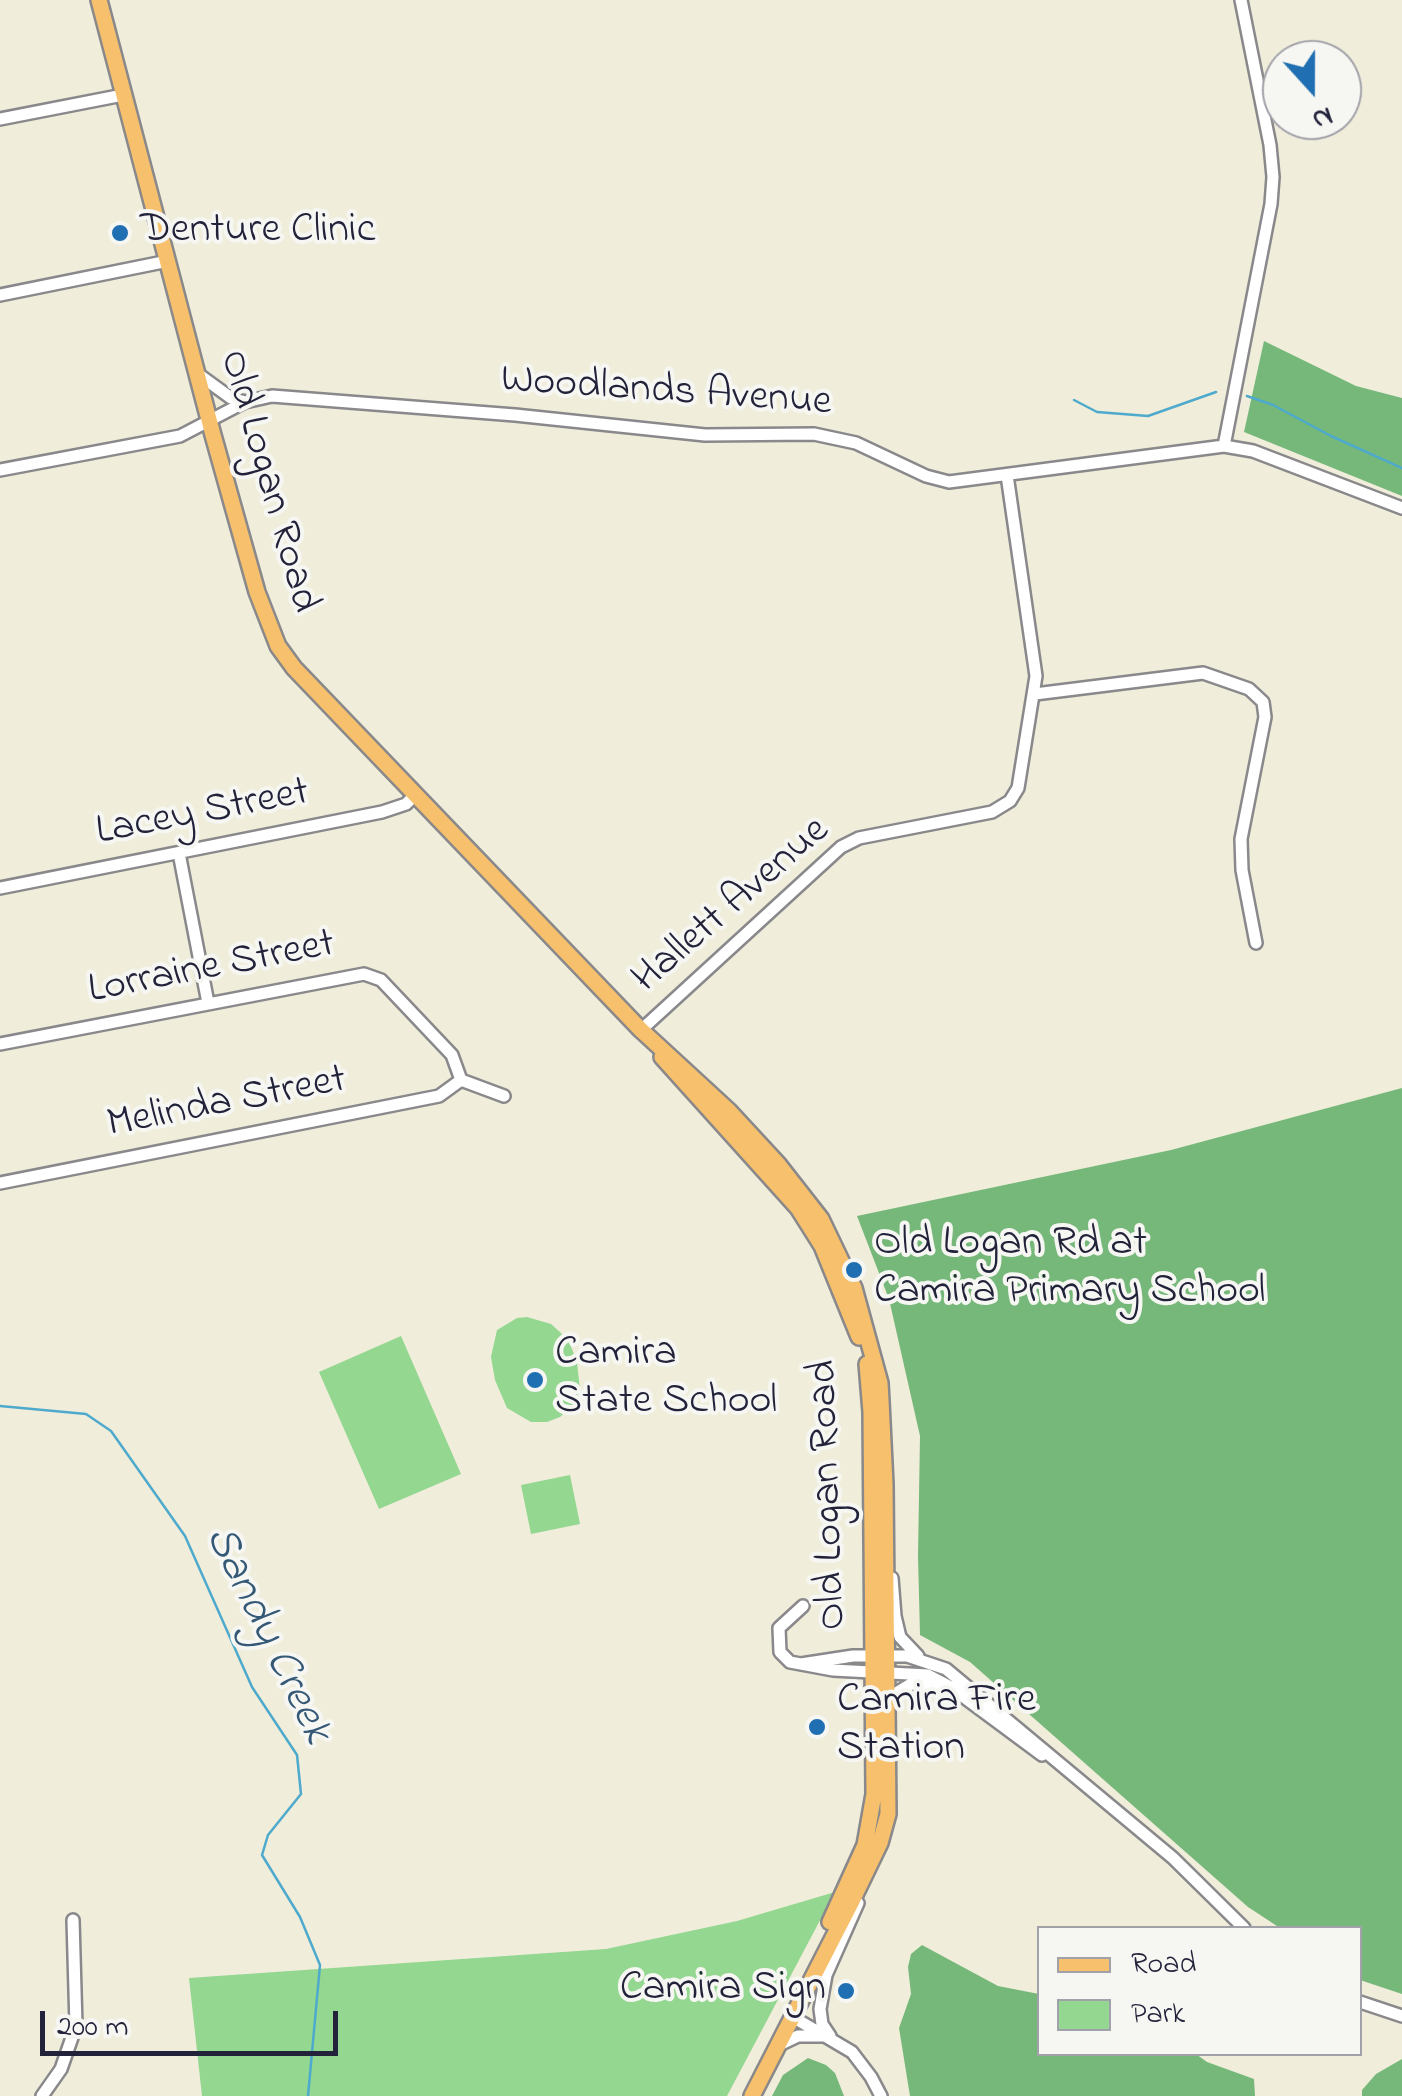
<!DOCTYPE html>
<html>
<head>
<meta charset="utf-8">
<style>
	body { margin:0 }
	#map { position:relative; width:1402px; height:2096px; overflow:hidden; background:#f0eddb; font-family:"Indie Flower",sans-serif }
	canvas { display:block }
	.legend { position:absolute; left:1037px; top:1926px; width:325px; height:130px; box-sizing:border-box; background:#f6f6f2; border:2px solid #a1a1a9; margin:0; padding:12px 18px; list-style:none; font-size:30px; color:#22223b }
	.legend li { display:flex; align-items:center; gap:20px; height:50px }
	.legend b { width:50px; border:2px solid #a1a1a9 }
	.north { position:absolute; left:1262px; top:40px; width:100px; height:100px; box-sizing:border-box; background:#f6f6f2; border:2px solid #a1a1a9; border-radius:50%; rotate:159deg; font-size:28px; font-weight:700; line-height:40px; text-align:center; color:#22223b }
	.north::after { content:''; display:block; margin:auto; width:35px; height:45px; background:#1f6fb2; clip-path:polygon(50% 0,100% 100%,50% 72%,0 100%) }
	.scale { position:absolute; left:40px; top:2011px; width:298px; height:45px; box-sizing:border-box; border:5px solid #22223b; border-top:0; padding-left:12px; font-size:30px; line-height:35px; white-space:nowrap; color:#22223b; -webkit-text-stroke:8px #f6f6f2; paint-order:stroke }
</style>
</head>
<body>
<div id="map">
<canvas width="1402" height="2096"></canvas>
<ul class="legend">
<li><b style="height:12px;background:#f7c06c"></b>Road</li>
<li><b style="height:28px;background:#93d790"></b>Park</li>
</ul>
<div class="north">N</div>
<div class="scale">200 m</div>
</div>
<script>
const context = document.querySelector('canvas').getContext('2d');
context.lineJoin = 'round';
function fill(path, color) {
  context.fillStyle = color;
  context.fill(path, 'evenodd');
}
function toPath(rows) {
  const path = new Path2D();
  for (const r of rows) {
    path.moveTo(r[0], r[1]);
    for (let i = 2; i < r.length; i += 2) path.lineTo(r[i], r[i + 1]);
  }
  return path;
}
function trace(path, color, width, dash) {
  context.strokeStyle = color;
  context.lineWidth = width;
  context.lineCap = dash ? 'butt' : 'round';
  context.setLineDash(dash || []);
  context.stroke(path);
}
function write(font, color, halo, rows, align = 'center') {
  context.font = font + ' "Indie Flower",sans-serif';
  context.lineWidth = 8;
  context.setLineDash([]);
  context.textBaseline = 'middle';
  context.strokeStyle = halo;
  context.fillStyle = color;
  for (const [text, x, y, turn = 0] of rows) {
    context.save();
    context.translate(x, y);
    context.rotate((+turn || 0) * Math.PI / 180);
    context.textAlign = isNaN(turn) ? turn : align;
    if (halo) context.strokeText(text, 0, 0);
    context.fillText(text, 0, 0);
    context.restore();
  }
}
fill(toPath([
	[527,1317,551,1324,561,1333,570,1344,577,1362,580,1390,573,1405,560,1417,547,1422,531,1422,507,1408,495,1380,491,1357,497,1330,517,1318],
	[401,1336,461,1474,379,1509,319,1372],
	[570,1475,580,1524,531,1534,521,1485],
	[835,1892,727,2096,202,2096,189,1978,606,1949,737,1921]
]), '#93d790');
fill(toPath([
	[1264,341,1356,386,1402,398,1402,496,1244,432],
	[1402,1088,1402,1994,1360,1980,1360,1928,1280,1928,1248,1907,970,1662,920,1635,918,1556,920,1436,889,1299,857,1216,1171,1150],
	[922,1945,998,1986,1039,1994,1040,2054,1196,2054,1207,2062,1254,2079,1255,2096,910,2096,899,2028,911,1994,908,1967,911,1954],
	[808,2058,826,2065,835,2073,844,2096,772,2096,783,2075],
	[1402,2059,1402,2096,1362,2096,1362,2090,1376,2074]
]), '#76b87a');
trace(toPath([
	[1247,396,1273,405,1331,436,1402,468],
	[1074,400,1097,412,1148,416,1216,392],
	[0,1406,86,1414,111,1431,185,1536,252,1687,297,1755,301,1794,268,1835,262,1855,300,1917,320,1965,308,2096]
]), '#4eaacc', 2.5);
const minor = toPath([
	[0,119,123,95],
	[0,295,168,261],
	[198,374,231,398,245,402],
	[1224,446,1271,204,1273,177,1270,145,1241,0],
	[0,470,180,436,245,402,272,396,515,415,705,435,814,434,856,443,926,476,949,482,1224,446,1253,451,1402,508],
	[1035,694,1203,673,1249,689,1263,702,1265,717,1241,839,1242,870,1256,943],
	[179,853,208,1003],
	[0,888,382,812,406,804,415,795],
	[641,1030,841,847,859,838,992,812,1010,801,1018,788,1036,676,1007,475],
	[0,1044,364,974,381,980,452,1055,461,1080,504,1096],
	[0,1183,439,1096,461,1080],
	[892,1578,895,1616,900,1637,918,1656],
	[803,1606,779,1628,780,1652,790,1662,833,1670,928,1675,949,1686,1042,1755],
	[801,1664,853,1656,907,1656,946,1669,1173,1858,1244,1928],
	[888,1698,911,1684,940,1685],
	[1360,2002,1402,2016],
	[791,2016,852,2052,871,2077,881,2096],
	[830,2036,822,2024,820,2009,826,1975,858,1903],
	[777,2046,798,2036,826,2036],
	[42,2096,61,2069,76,2026,73,1920]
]);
const major = toPath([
	[99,0,213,435,257,592,278,646,294,668,641,1030,729,1111,778,1164,821,1219,854,1288,880,1383,881,1401,885,1484,888,1814,880,1843,852,1901,752,2096],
	[662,1057,798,1208,822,1246,859,1337],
	[830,1922,865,1845,874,1794,871,1412,867,1364]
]);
trace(minor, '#89888b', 16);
trace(major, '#89888b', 20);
trace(minor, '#fff', 11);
trace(major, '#f7c06c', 15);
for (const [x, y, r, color] of [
	[120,233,10,"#1f6fb2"],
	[854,1270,10,"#1f6fb2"],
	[535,1380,10,"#1f6fb2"],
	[817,1727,10,"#1f6fb2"],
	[846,1991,10,"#1f6fb2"]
]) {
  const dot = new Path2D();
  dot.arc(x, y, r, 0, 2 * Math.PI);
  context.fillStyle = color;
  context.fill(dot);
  trace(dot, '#f6f6f2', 4);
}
write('42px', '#22223b', '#f6f6f2', [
	["Denture Clinic",140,233],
	["Old Logan Rd at",874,1246],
	["Camira Primary School",874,1294],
	["Camira",555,1356],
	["State School",555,1404],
	["Camira Fire",837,1703],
	["Station",837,1751],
	["Camira Sign",826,1991,"right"]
], 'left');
write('42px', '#22223b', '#f6f6f2', [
	["Woodlands Avenue",666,394,4],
	["Old Logan Road",266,482,74],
	["Lacey Street",203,815,-11],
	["Hallett Avenue",733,907,-41],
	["Lorraine Street",212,970,-11],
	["Melinda Street",227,1105,-11],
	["Old Logan Road",831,1495,-92]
]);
write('italic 45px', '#345875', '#f6f6f2', [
	["Sandy Creek",265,1636,64]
]);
</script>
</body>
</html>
